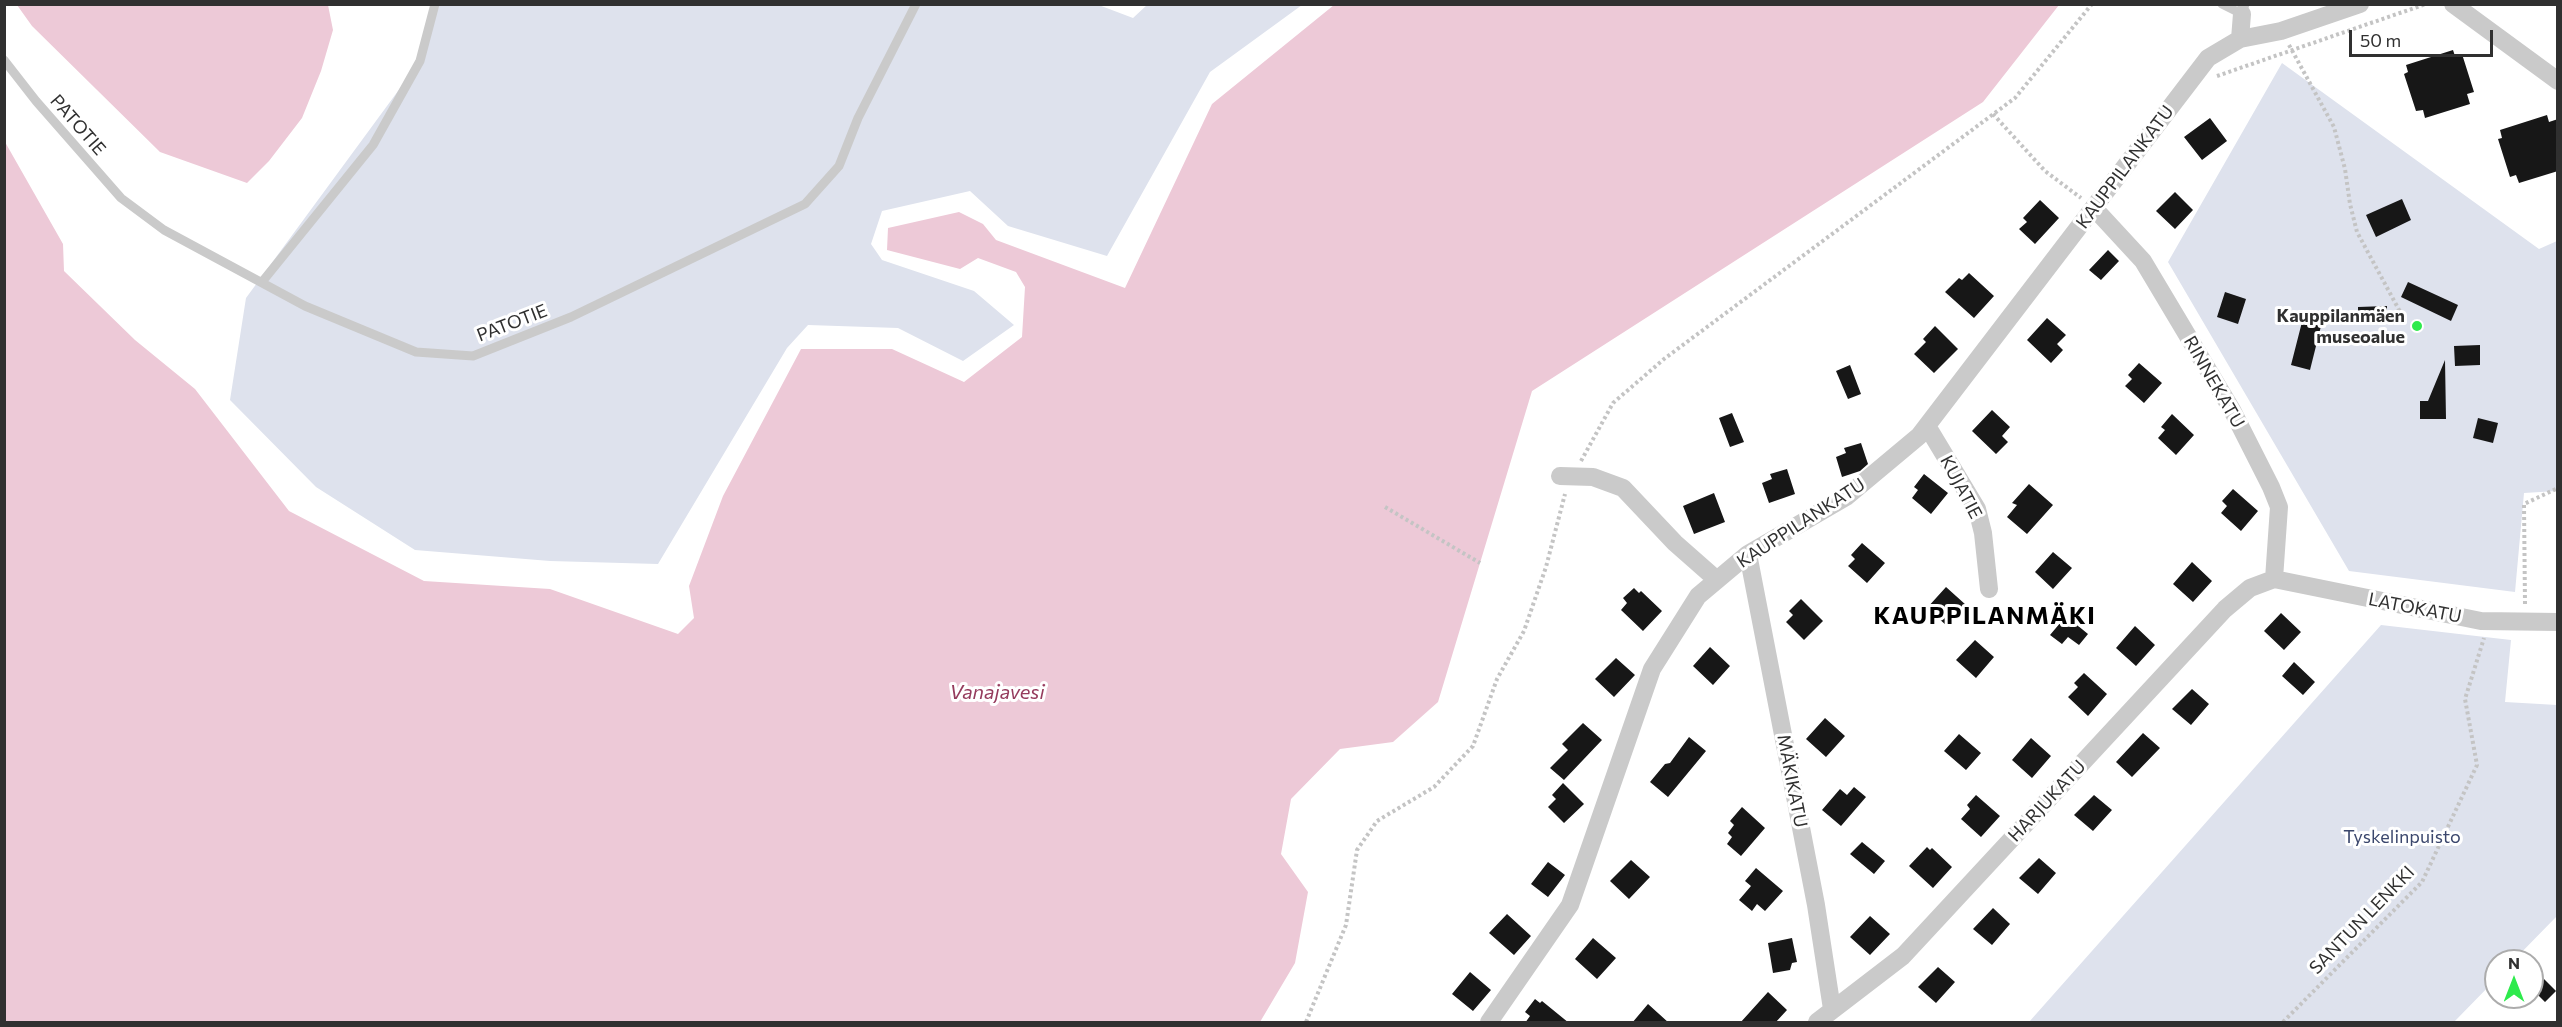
<!DOCTYPE html>
<html>
<head>
<meta charset="utf-8">
<style>
	body { margin:0 }
	#map { position:relative; width:2562px; height:1027px; overflow:hidden; background:#fff; font-family:Commissioner,sans-serif }
	canvas { display:block }
	.frame { position:absolute; inset:0; border:6px solid #303030; pointer-events:none }
	.north { position:absolute; left:2484px; top:949px; width:60px; height:60px; box-sizing:border-box; background:#fff; border:2px solid #acacac; border-radius:50%; rotate:0deg; font-size:16px; font-weight:700; line-height:24px; text-align:center; color:#303030 }
	.north::after { content:''; display:block; margin:auto; width:21px; height:27px; background:#2eea4c; clip-path:polygon(50% 0,100% 100%,50% 72%,0 100%) }
	.scale { position:absolute; left:2349px; top:30px; width:144px; height:27px; box-sizing:border-box; border:3px solid #303030; border-top:0; padding-left:8px; font-size:18px; line-height:21px; white-space:nowrap; color:#303030; -webkit-text-stroke:4px #fff; paint-order:stroke }
</style>
</head>
<body>
<div id="map">
<canvas width="2562" height="1027"></canvas>
<div class="frame"></div>
<div class="north">N</div>
<div class="scale">50 m</div>
</div>
<script>
const context = document.querySelector('canvas').getContext('2d');
context.lineJoin = 'round';
function fill(path, color) {
  context.fillStyle = color;
  context.fill(path, 'evenodd');
}
function toPath(rows) {
  const path = new Path2D();
  for (const r of rows) {
    path.moveTo(r[0], r[1]);
    for (let i = 2; i < r.length; i += 2) path.lineTo(r[i], r[i + 1]);
  }
  return path;
}
function trace(path, color, width, dash) {
  context.strokeStyle = color;
  context.lineWidth = width;
  context.lineCap = dash ? 'butt' : 'round';
  context.setLineDash(dash || []);
  context.stroke(path);
}
function write(font, color, halo, rows, align = 'center') {
  context.font = font + ' Commissioner,sans-serif';
  context.lineWidth = 6;
  context.setLineDash([]);
  context.textBaseline = 'middle';
  context.strokeStyle = halo;
  context.fillStyle = color;
  for (const [text, x, y, turn = 0] of rows) {
    context.save();
    context.translate(x, y);
    context.rotate((+turn || 0) * Math.PI / 180);
    context.textAlign = isNaN(turn) ? turn : align;
    if (halo) context.strokeText(text, 0, 0);
    context.fillText(text, 0, 0);
    context.restore();
  }
}
fill(toPath([
	[1096,4,1133,18,1147,5,1302,5,1210,72,1107,256,1008,226,970,191,882,211,871,244,882,260,974,291,1014,325,963,361,898,328,808,325,787,348,658,564,550,561,415,550,316,487,230,400,246,298,420,61,435,5],
	[2282,63,2539,249,2557,241,2557,491,2524,493,2515,592,2349,571,2168,262],
	[2381,625,2511,640,2505,702,2557,705,2557,916,2513,961,2496,961,2496,979,2454,1022,2029,1022]
]), '#dee2ed');
fill(toPath([
	[17,5,328,5,333,30,321,71,302,118,269,161,247,183,160,152,32,26],
	[1334,5,2059,5,1983,102,1532,391,1438,702,1393,742,1340,749,1291,799,1281,854,1308,892,1295,963,1260,1022,5,1022,5,142,63,244,64,271,135,340,195,389,289,511,424,581,550,589,678,634,694,618,689,586,723,496,801,349,892,349,964,382,1022,337,1025,287,1016,272,978,258,960,269,887,250,888,228,959,212,983,224,996,240,1125,288,1212,104]
]), '#edc9d7');
fill(toPath([
	[2453,50,2455,56,2462,54,2474,92,2467,94,2470,104,2425,118,2423,110,2416,111,2404,74,2408,72,2406,65],
	[2547,115,2549,122,2558,119,2558,171,2519,183,2516,175,2510,177,2498,139,2502,138,2500,130],
	[2210,118,2227,141,2202,160,2184,137],
	[2175,192,2193,210,2175,229,2156,211],
	[2402,199,2411,220,2376,237,2366,215],
	[2040,200,2059,218,2035,244,2019,229,2027,222,2023,218],
	[2108,250,2119,261,2101,280,2089,270],
	[1969,273,1994,296,1974,318,1945,292,1959,278,1962,280],
	[2408,282,2458,305,2451,321,2401,297],
	[2225,292,2246,299,2238,324,2217,317],
	[2387,306,2387,323,2358,324,2358,307],
	[2047,318,2066,335,2057,344,2063,350,2051,363,2027,340],
	[2302,322,2321,326,2310,370,2291,365],
	[1935,326,1958,349,1934,373,1914,354,1926,342,1923,339],
	[2480,345,2480,365,2455,366,2454,346],
	[2445,360,2446,419,2420,419,2420,401,2428,401],
	[2139,363,2162,383,2144,403,2125,386,2132,379,2128,375],
	[1850,365,1861,394,1848,399,1836,371],
	[1992,410,2010,427,2002,436,2008,442,1996,454,1972,431],
	[1732,413,1744,442,1730,447,1719,418],
	[2172,414,2194,435,2176,455,2158,438,2165,430,2161,427],
	[2478,418,2498,423,2493,443,2473,438],
	[1861,443,1868,464,1860,471,1842,477,1836,457,1846,453,1844,448],
	[1787,469,1795,494,1769,503,1762,483,1772,479,1770,474],
	[1924,474,1948,493,1931,514,1912,498,1918,490,1914,487],
	[2029,484,2053,505,2027,534,2007,517,2017,505,2012,503],
	[2233,489,2258,511,2241,531,2221,513,2227,506,2222,501],
	[1714,493,1725,522,1694,534,1683,506],
	[1862,543,1885,563,1867,583,1848,566,1855,559,1851,555],
	[2053,552,2072,568,2053,589,2035,572],
	[2192,562,2212,581,2193,602,2173,584],
	[1946,587,1966,605,1947,626,1927,608],
	[1634,588,1639,593,1641,591,1662,611,1643,631,1621,610,1627,603,1623,598],
	[1801,599,1823,621,1804,640,1786,622,1793,615,1789,611],
	[2281,613,2301,632,2284,650,2264,631],
	[2066,616,2088,634,2079,645,2068,637,2062,644,2050,635],
	[2135,626,2155,645,2136,666,2116,648],
	[1975,640,1994,657,1976,678,1956,660],
	[1710,647,1730,666,1713,685,1693,666],
	[1616,658,1635,675,1614,697,1595,679],
	[2294,662,2315,682,2303,695,2282,676],
	[2084,673,2107,694,2088,716,2068,697,2078,687,2074,683],
	[2192,689,2209,704,2191,725,2172,709],
	[1825,718,1845,736,1826,757,1806,739],
	[1583,723,1602,740,1564,780,1550,768,1568,750,1562,744],
	[2143,733,2160,748,2132,777,2116,762],
	[1959,734,1981,753,1966,770,1944,751],
	[1689,737,1706,751,1668,797,1650,782,1665,764,1670,763],
	[2031,738,2051,756,2032,778,2012,760],
	[1563,783,1584,804,1564,823,1548,807,1556,799,1552,795],
	[1854,787,1866,797,1841,826,1822,810,1840,789,1847,795],
	[1976,795,2000,816,1981,837,1961,819,1970,809,1967,805],
	[2094,795,2112,810,2093,831,2074,815],
	[1742,807,1765,828,1741,856,1727,844,1732,837,1728,833,1734,825,1730,821],
	[1862,842,1885,861,1874,874,1850,854],
	[1927,847,1930,850,1932,848,1952,867,1933,888,1909,866],
	[2039,858,2056,873,2038,894,2019,878],
	[1631,860,1650,877,1629,899,1610,881],
	[1548,862,1565,875,1548,897,1531,884],
	[1756,868,1783,891,1765,911,1757,904,1752,911,1739,900,1751,886,1745,881],
	[1993,908,2010,924,1992,945,1973,929],
	[1507,914,1531,936,1514,955,1489,933],
	[1870,916,1890,934,1870,955,1850,937],
	[1593,938,1616,958,1597,979,1575,959],
	[1792,938,1797,962,1792,963,1790,970,1773,973,1768,943],
	[1938,967,1955,982,1936,1003,1918,987],
	[2532,967,2556,991,2545,1002,2532,989],
	[1470,972,1491,990,1473,1011,1452,994],
	[1768,992,1787,1010,1775,1023,1740,1023],
	[1535,999,1540,1003,1542,1001,1569,1023,1525,1023,1530,1016,1525,1012],
	[1648,1004,1669,1023,1632,1023]
]), '#171717');
trace(toPath([
	[2289,45,2334,127,2345,169,2350,204,2357,232,2405,321],
	[2217,76,2426,4],
	[1993,114,2045,171,2081,198],
	[1581,461,1613,403,1664,359,2015,98,2092,4],
	[1385,507,1480,563],
	[2525,604,2524,504,2558,488],
	[1306,1022,1346,925,1357,850,1377,821,1434,787,1473,746,1497,679,1524,631,1546,567,1565,494],
	[2283,1022,2422,882,2477,765,2465,699,2484,638]
]), '#c4c4c4', 4, [3, 3]);
trace(toPath([
	[2222,4,2242,14,2245,4],
	[4,60,36,101,121,198,164,230,305,306,416,352,473,356,571,317,805,204,839,166,858,118,916,4],
	[262,282,373,145,420,61,435,4]
]), '#cacaca', 9);
trace(toPath([
	[2453,4,2558,81],
	[2240,39,2242,14],
	[2094,208,2143,261,2232,410,2271,487,2279,507,2274,579],
	[1927,426,1977,509,1983,533,1989,589],
	[1560,476,1593,477,1623,488,1675,543,1717,580],
	[1748,554,1816,905,1832,1009],
	[2274,579,2481,621,2558,622],
	[1489,1022,1570,905,1652,669,1698,596,1748,554,1846,497,1919,436,2208,58,2240,39,2281,31,2360,4],
	[1817,1022,1903,956,2225,609,2250,588,2274,579]
]), '#cacaca', 18);
for (const [x, y, r, color] of [
	[2417,326,6,"#2eea4c"]
]) {
  const dot = new Path2D();
  dot.arc(x, y, r, 0, 2 * Math.PI);
  context.fillStyle = color;
  context.fill(dot);
  trace(dot, '#fff', 2);
}
write('18px', '#303030', '#fff', [
	["PATOTIE",78,125,49],
	["KAUPPILANKATU",2125,167,-53],
	["PATOTIE",512,323,-21],
	["RINNEKATU",2214,382,60],
	["KUJATIE",1961,487,62],
	["KAUPPILANKATU",1801,523,-33],
	["LATOKATU",2415,608,11],
	["MÄKIKATU",1792,781,79],
	["HARJUKATU",2047,801,-47],
	["SANTUN LENKKI",2362,920,-46]
]);
write('bold 18px', '#303030', '#fff', [
	["Kauppilanmäen",2405,316],
	["museoalue",2405,337]
], 'right');
write('18px', '#3b476d', '#fff', [
	["Tyskelinpuisto",2402,837]
]);
write('italic 20px', '#953b5d', '#fff', [
	["Vanajavesi",997,692]
]);
context.letterSpacing = '1.5px';
write('bold 24px', '#000', '#fff', [
	["KAUPPILANMÄKI",1985,616]
]);
context.letterSpacing = '0px';
</script>
</body>
</html>
